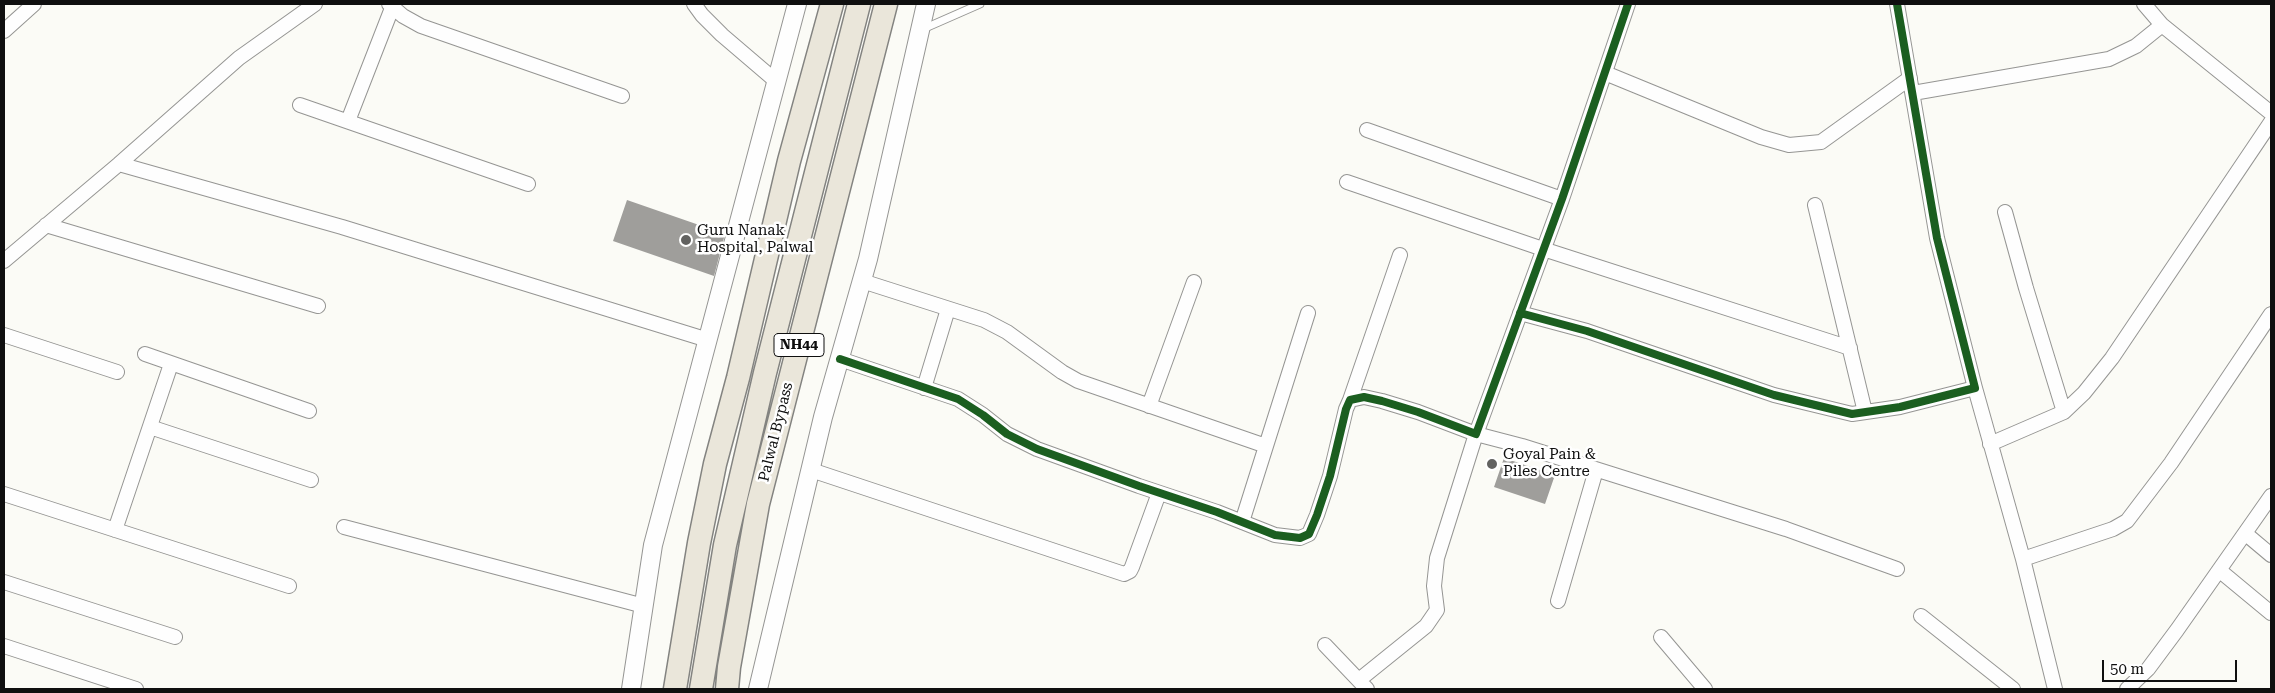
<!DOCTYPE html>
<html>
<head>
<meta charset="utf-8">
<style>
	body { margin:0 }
	#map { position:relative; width:2275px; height:693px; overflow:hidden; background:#fbfbf6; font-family:"Roboto Serif",serif }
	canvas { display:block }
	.frame { position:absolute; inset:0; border:5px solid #0f0f0f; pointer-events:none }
	.scale { position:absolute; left:2102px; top:660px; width:135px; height:22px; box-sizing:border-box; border:2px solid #0f0f0f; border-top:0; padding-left:6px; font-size:15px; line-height:18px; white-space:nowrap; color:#0f0f0f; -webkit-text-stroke:4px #fff; paint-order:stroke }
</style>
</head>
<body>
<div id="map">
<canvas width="2275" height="693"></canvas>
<div class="frame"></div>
<div class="scale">50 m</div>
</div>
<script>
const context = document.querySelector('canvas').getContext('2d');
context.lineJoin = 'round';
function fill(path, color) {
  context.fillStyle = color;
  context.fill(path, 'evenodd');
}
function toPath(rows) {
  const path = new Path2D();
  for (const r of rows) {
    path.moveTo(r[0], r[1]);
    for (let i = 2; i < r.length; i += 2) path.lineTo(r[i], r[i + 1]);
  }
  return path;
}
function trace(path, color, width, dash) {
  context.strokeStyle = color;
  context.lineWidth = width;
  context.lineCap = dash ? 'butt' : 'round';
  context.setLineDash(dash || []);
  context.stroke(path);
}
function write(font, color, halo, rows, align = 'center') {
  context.font = font + ' "Roboto Serif",serif';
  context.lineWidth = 5;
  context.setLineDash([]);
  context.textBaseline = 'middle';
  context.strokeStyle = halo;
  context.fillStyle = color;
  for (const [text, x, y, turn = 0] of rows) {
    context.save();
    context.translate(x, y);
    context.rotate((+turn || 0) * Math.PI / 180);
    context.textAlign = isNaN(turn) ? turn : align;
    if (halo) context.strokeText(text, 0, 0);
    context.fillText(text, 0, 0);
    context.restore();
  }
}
fill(toPath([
	[627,200,725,234,714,276,613,241],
	[1504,458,1555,475,1545,504,1494,487]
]), '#9f9e9b');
const service = toPath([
	[923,29,980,4]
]);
const minor = toPath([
	[389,4,403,16,421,26,622,96],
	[694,4,702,15,722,35,777,82],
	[2144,4,2162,25],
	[4,31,34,4],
	[1605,73,1761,137,1789,145,1821,142,1910,78],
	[1913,93,2109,59,2136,46,2162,25,2271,113],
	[300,105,528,184],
	[348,121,392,8],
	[1367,130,1562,199],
	[119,164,342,227,708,340],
	[1347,182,1543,249,1850,348],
	[1815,205,1865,412],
	[2005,212,2026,288,2064,412],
	[46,225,318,306],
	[4,261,119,164,239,58,315,4],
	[862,281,984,320,1007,332,1062,372,1078,381,1266,446],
	[1520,313,1587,331,1774,395,1852,414,1900,407,1975,388,1937,238,1897,4],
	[4,335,117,372],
	[145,354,309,411],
	[840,359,958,399,983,415,1007,434,1037,449,1139,486,1217,512,1275,535,1300,538,1309,534,1317,515,1330,476,1346,409,1350,400,1364,397,1382,401,1418,412,1476,434,1562,199,1628,4],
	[924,388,948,309],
	[1975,388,2023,559,2055,689],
	[1350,400,1400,255],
	[1149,406,1194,282],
	[150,427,311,480],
	[1990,444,2064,412,2084,393,2112,358,2271,122],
	[811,470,1124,574,1130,571,1132,567,1159,493],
	[4,494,289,586],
	[1242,522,1308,313],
	[344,527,644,606],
	[115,530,171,364],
	[2246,534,2271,555],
	[2023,559,2113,529,2127,521,2171,463,2271,314],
	[2219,570,2271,613],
	[4,582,175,637],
	[1558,601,1596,470],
	[1921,616,2013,689],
	[1661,637,1705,689],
	[1325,645,1367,689],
	[4,646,136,689],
	[1359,680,1426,626,1437,610,1434,586,1437,558,1476,434,1522,446,1786,529,1897,569],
	[2127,689,2148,669,2177,630,2271,496]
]);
const tertiary = toPath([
	[631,689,653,545,797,4],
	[758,689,823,417,868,259,926,4]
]);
const trunk = toPath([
	[675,689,699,543,715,464,738,378,789,161,832,4],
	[701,689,725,545,765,373,859,4],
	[727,689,729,667,758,504,886,4]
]);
trace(service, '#959593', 9);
trace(minor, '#959593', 16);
trace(tertiary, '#959593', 20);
trace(trunk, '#838380', 25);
trace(service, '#fefefe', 7);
trace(minor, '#fefefe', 14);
trace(tertiary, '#fefefe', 18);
trace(trunk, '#eae6da', 22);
trace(toPath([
	[1520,313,1587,331,1774,395,1852,414,1900,407,1975,388,1937,238,1897,4],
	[840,359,958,399,983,415,1007,434,1037,449,1139,486,1217,512,1275,535,1300,538,1309,534,1317,515,1330,476,1346,409,1350,400,1364,397,1382,401,1418,412,1476,434,1562,199,1628,4]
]), '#1b5e20', 8);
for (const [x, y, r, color] of [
	[686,240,6,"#626260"],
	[1492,464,6,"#626260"]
]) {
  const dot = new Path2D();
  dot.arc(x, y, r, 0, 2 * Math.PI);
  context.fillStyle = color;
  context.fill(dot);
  trace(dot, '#fff', 2);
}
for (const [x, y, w] of [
	[799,345,50]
]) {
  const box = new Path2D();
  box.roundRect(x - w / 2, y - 11.5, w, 23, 4);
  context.fillStyle = '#fff';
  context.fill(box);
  trace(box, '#0f0f0f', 1);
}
write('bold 14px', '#0f0f0f', null, [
	["NH44",799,345]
]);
write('15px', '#0f0f0f', '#fff', [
	["Guru Nanak",697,231],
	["Hospital, Palwal",697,248],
	["Goyal Pain &",1503,455],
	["Piles Centre",1503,472]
], 'left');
write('15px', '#0f0f0f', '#fff', [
	["Palwal Bypass",776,432,-76]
]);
</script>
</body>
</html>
